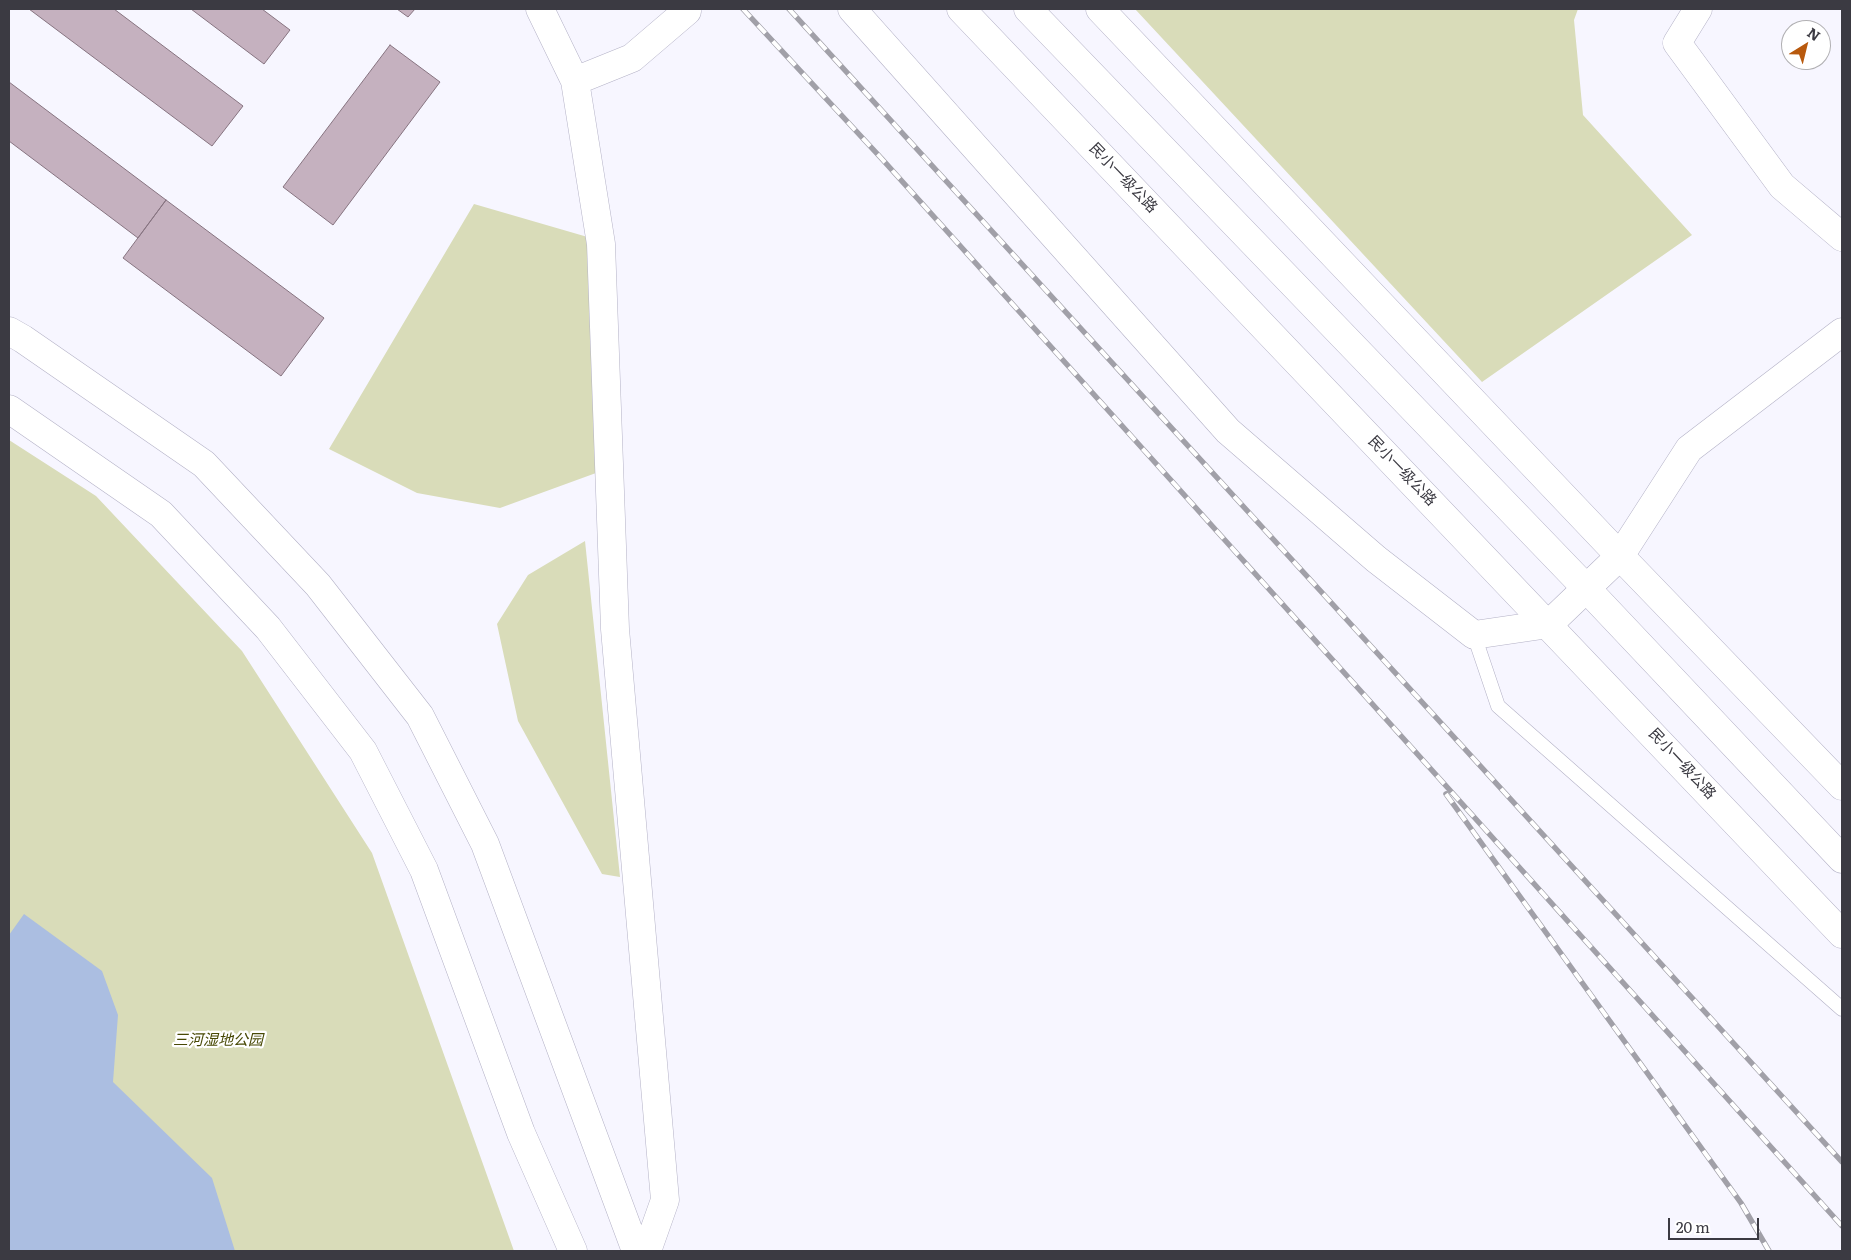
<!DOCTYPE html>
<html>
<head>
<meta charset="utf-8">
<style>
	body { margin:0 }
	#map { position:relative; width:1851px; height:1260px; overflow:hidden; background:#f7f6ff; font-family:Literata,serif }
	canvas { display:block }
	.frame { position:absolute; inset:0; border:10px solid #3b3a42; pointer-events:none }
	.north { position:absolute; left:1781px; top:20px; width:50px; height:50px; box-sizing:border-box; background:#fff; border:1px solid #b1b0b3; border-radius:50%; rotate:36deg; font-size:14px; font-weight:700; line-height:20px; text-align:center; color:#3b3a42 }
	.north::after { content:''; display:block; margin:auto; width:18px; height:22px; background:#b8590d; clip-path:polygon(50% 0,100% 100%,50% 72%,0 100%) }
	.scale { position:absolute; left:1668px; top:1218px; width:91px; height:22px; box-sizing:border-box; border:2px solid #3b3a42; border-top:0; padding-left:6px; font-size:15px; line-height:18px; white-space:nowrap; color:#3b3a42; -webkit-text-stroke:4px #fff; paint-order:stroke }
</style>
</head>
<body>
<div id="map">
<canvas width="1851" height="1260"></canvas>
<div class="frame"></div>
<div class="north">N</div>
<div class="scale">20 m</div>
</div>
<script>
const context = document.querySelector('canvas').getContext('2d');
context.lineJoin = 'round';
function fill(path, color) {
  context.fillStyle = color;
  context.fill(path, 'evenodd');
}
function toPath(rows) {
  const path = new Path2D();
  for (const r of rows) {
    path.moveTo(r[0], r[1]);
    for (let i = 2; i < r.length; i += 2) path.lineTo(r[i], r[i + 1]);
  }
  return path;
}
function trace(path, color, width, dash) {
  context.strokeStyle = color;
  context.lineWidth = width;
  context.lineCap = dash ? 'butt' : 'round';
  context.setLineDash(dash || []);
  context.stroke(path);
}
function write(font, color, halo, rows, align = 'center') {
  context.font = font + ' Literata,"Noto Sans SC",serif';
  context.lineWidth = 4.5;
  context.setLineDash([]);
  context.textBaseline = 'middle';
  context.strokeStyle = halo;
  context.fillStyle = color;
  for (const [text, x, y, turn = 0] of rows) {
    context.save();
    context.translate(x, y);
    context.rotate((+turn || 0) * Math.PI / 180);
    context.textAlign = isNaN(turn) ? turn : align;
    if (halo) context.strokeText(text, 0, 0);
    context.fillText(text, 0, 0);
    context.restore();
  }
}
fill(toPath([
	[1135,9,1578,9,1574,20,1583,115,1692,235,1482,382],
	[474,204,591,238,596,473,500,508,417,493,329,449],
	[9,440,96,496,242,651,372,853,514,1251,9,1251],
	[585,541,620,877,602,874,518,721,497,624,528,575]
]), '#d9dcb9');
fill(toPath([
	[24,914,102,971,118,1015,113,1082,212,1178,235,1251,9,1251,9,935]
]), '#abbee1');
const building = toPath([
	[29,9,114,9,243,106,212,146,29,9],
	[191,9,262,9,290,30,264,64,191,9],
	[397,9,415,9,408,17,397,9],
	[390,45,440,82,333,225,283,187,390,45],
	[9,82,166,200,138,238,9,141,9,82],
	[166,200,324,318,281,376,123,258,166,200]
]);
fill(building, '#c5b1bf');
trace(building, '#867380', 1);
const lane = toPath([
	[1474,635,1498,706,1842,1009]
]);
const street = toPath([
	[1100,9,1620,556,1842,786],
	[1698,9,1677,43,1782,186,1842,237],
	[1549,624,1620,556,1689,449,1842,332]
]);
const secondary = toPath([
	[540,9,575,81,601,244,615,629,665,1200,647,1251],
	[852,9,1228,431,1376,559,1474,635,1549,624],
	[575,81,632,58,687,11],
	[9,331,23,339,204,464,318,585,420,716,485,844,636,1251],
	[9,409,161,514,268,628,363,751,424,870,521,1133,573,1251]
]);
const primary = toPath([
	[961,9,1842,934],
	[1028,9,1586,588,1842,859]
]);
trace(lane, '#b3b1c6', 15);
trace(street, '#b3b1c6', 29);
trace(secondary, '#b3b1c6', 29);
trace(primary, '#b3b1c6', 29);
trace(lane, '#fff', 14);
trace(street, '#fff', 28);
trace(secondary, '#fff', 28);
trace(primary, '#fff', 28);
const rail = toPath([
	[743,9,882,159,1842,1226],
	[789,9,1842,1162],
	[1446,794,1741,1203,1769,1251]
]);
trace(rail, '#a1a0a8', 5.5);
trace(rail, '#fff', 4, [11]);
write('15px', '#3b3a42', '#fff', [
	["民小一级公路",1123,178,46],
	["民小一级公路",1402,471,46],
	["民小一级公路",1682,764,47]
]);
write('italic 15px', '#484905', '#fff', [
	["三河湿地公园",218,1041]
]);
</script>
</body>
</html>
